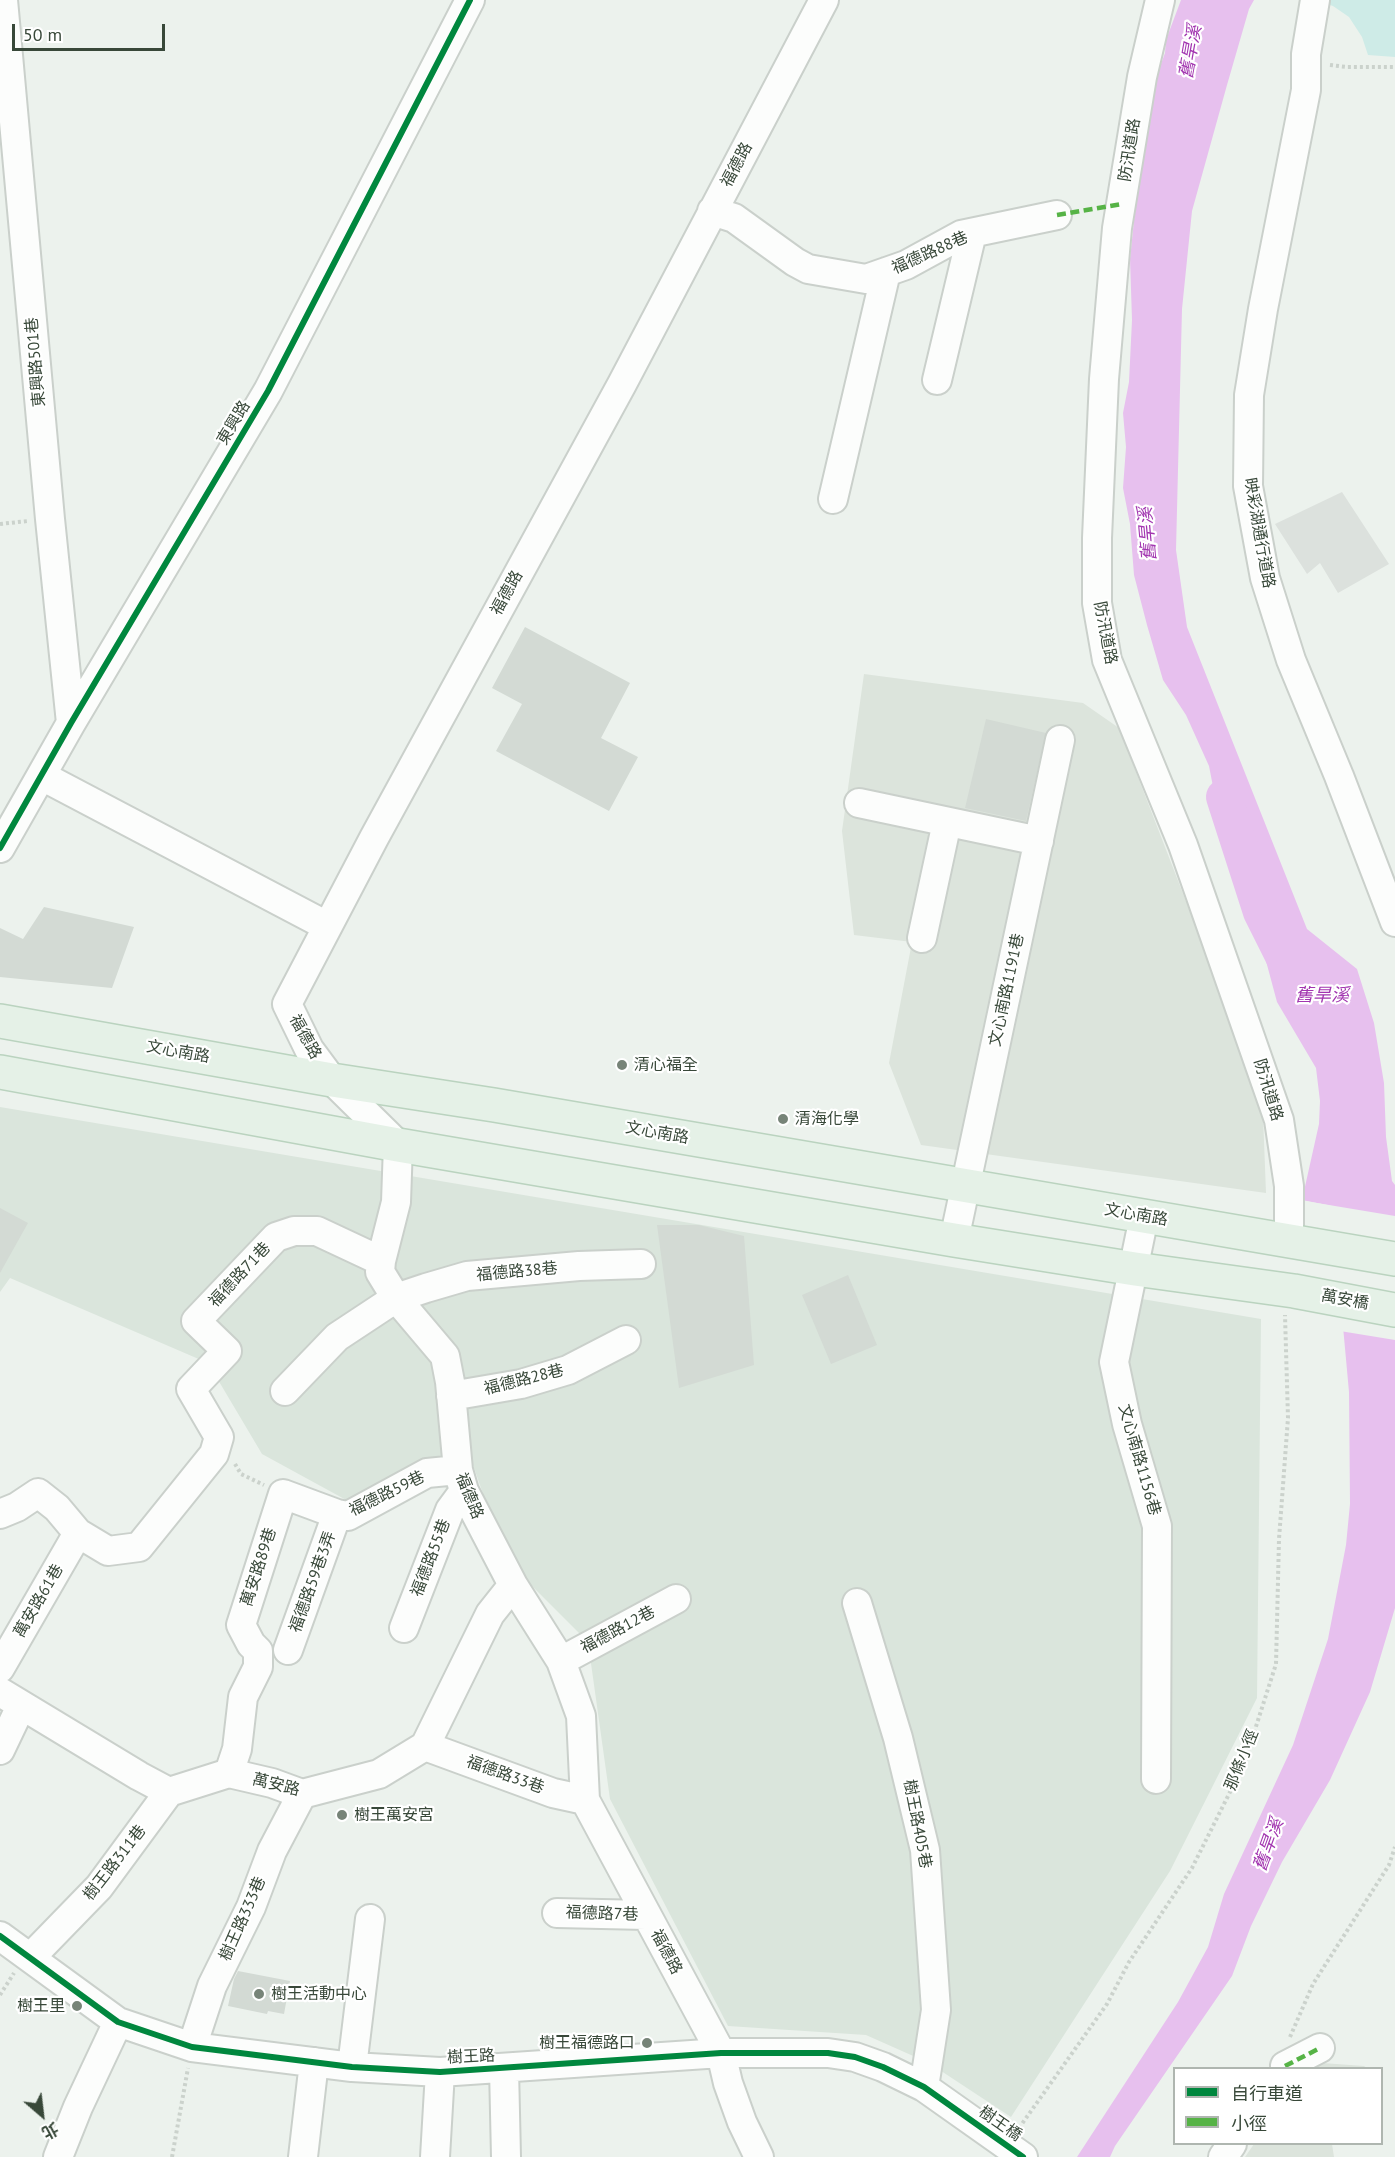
<!DOCTYPE html>
<html>
<head>
<meta charset="utf-8">
<style>
	body { margin:0 }
	#map { position:relative; width:1395px; height:2157px; overflow:hidden; background:#ecf2ed; font-family:"PT Sans","Noto Sans TC",sans-serif }
	canvas { display:block }
	.legend { position:absolute; left:1173px; top:2067px; width:210px; height:78px; box-sizing:border-box; background:#fff; border:2px solid #afb6b0; margin:0; padding:8px 10px; list-style:none; font-size:18px; color:#384839 }
	.legend li { display:flex; align-items:center; gap:12px; height:30px }
	.legend b { width:30px; border:2px solid #afb6b0 }
	.north { position:absolute; left:12px; top:2085px; width:60px; height:60px; -webkit-text-stroke:4px #fff; paint-order:stroke; rotate:152deg; font-size:16px; font-weight:700; line-height:24px; text-align:center; color:#384839 }
	.north::after { content:''; display:block; margin:auto; width:21px; height:27px; background:#384839; clip-path:polygon(50% 0,100% 100%,50% 72%,0 100%) }
	.scale { position:absolute; left:12px; top:24px; width:153px; height:27px; box-sizing:border-box; border:3px solid #384839; border-top:0; padding-left:8px; font-size:18px; line-height:21px; white-space:nowrap; color:#384839; -webkit-text-stroke:4px #fff; paint-order:stroke }
</style>
</head>
<body>
<div id="map">
<canvas width="1395" height="2157"></canvas>
<ul class="legend">
<li><b style="height:8px;background:#00873e"></b>自行車道</li>
<li><b style="height:8px;background:#56b346"></b>小徑</li>
</ul>
<div class="north">北</div>
<div class="scale">50 m</div>
</div>
<script>
const context = document.querySelector('canvas').getContext('2d');
context.lineJoin = 'round';
function fill(path, color) {
  context.fillStyle = color;
  context.fill(path, 'evenodd');
}
function toPath(rows) {
  const path = new Path2D();
  for (const r of rows) {
    path.moveTo(r[0], r[1]);
    for (let i = 2; i < r.length; i += 2) path.lineTo(r[i], r[i + 1]);
  }
  return path;
}
function trace(path, color, width, dash) {
  context.strokeStyle = color;
  context.lineWidth = width;
  context.lineCap = dash ? 'butt' : 'round';
  context.setLineDash(dash || []);
  context.stroke(path);
}
function write(font, color, halo, rows, align = 'center') {
  context.font = font + ' "PT Sans","Noto Sans TC",sans-serif';
  context.lineWidth = 4.5;
  context.setLineDash([]);
  context.textBaseline = 'middle';
  context.strokeStyle = halo;
  context.fillStyle = color;
  for (const [text, x, y, turn = 0] of rows) {
    context.save();
    context.translate(x, y);
    context.rotate((+turn || 0) * Math.PI / 180);
    context.textAlign = isNaN(turn) ? turn : align;
    if (halo) context.strokeText(text, 0, 0);
    context.fillText(text, 0, 0);
    context.restore();
  }
}
fill(toPath([
	[0,1107,1261,1319,1257,1698,1170,1871,1011,2117,929,2063,866,2035,728,2026,610,1799,588,1642,506,1560,473,1465,425,1468,359,1507,262,1454,208,1363,10,1278,0,1292]
]), '#dae5dc');
fill(toPath([
	[864,674,1083,703,1119,728,1211,966,1263,1115,1266,1193,921,1145,889,1063,912,942,854,935,842,831],
	[1322,2063,1364,2066,1367,2068,1314,2068],
	[1254,2144,1332,2144,1334,2157,1245,2157]
]), '#dce4dc');
fill(toPath([
	[1322,0,1395,0,1395,57,1368,55,1362,37,1349,17,1333,6,1320,2]
]), '#ceebe7');
fill(toPath([
	[1342,492,1389,564,1338,593,1320,563,1307,574,1275,524]
]), '#dce1dd');
fill(toPath([
	[1181,0,1254,0,1249,9,1227,85,1192,211,1182,309,1176,550,1187,627,1307,929,1357,969,1374,1023,1384,1083,1386,1137,1392,1181,1395,1185,1395,1608,1370,1692,1330,1780,1282,1862,1251,1926,1232,1976,1115,2146,1110,2157,1077,2157,1178,2002,1208,1947,1224,1894,1293,1745,1328,1639,1346,1545,1350,1504,1349,1392,1332,1206,1302,1200,1319,1124,1320,1101,1316,1068,1277,1002,1266,961,1254,873,1216,802,1209,766,1186,715,1163,680,1147,625,1134,575,1130,524,1123,488,1126,447,1123,413,1129,382,1132,320,1130,259,1140,163,1154,83,1165,53,1166,40]
]), '#e7c0ee');
fill(toPath([
	[1299,1200,1395,1216,1395,1340,1340,1331,1329,1208,1302,1203]
]), '#ecf2ed');
trace(toPath([
	[1224,797,1261,912,1283,956]
]), '#e7c0ee', 36);
fill(toPath([
	[525,627,630,683,601,738,638,757,609,811,496,751,522,704,492,688],
	[986,719,1046,733,1026,821,965,808],
	[44,907,134,927,112,988,0,977,0,928,23,939],
	[0,1208,28,1223,0,1273],
	[657,1225,699,1225,744,1236,754,1365,679,1388],
	[848,1275,877,1345,831,1364,802,1295],
	[238,1971,290,1981,284,2014,268,2011,267,2014,228,2006,234,1979]
]), '#d3dad4');
const minor = toPath([
	[3,0,50,519,71,723],
	[1160,0,1142,77,1117,228,1104,379,1097,538,1097,603,1107,660,1183,845,1279,1120,1289,1186,1289,1240],
	[1315,0,1306,54,1306,90,1263,309,1249,395,1248,486,1265,578,1291,660,1339,776,1395,922],
	[712,211,734,218,795,262,808,269,866,279,906,265,961,235,1057,215],
	[937,380,972,233],
	[833,499,886,272],
	[42,776,327,926],
	[859,803,1039,841],
	[0,848,71,723,268,391,470,0],
	[922,938,947,822],
	[1144,1217,1114,1362,1127,1424,1157,1526,1156,1779],
	[954,1240,1060,740],
	[285,1391,337,1337,396,1298,426,1288,467,1276,579,1266,641,1264],
	[451,1396,521,1384,568,1370,626,1340],
	[0,1514,17,1507,38,1493,57,1508,78,1533,108,1551,139,1547,214,1454,219,1437,191,1389,227,1351,196,1321,276,1237,294,1231,317,1231,381,1261],
	[857,1603,898,1738,925,1850,936,2010,924,2087],
	[404,1628,450,1510,464,1491],
	[288,1650,337,1514],
	[561,1661,676,1599],
	[0,1668,78,1533],
	[0,1692,139,1776,169,1792,229,1773,272,1783,302,1794,379,1774,425,1746,490,1614,513,1585],
	[425,1746,553,1793,585,1800],
	[0,1750,21,1706],
	[229,1773,237,1749,243,1697,258,1667,258,1651,251,1644,241,1625,283,1494,337,1514,348,1516,427,1473,458,1470],
	[557,1913,646,1915],
	[0,1936,118,2022,192,2047,352,2067,440,2072,721,2053,828,2053,855,2057,883,2067,924,2087,1023,2157],
	[31,1957,99,1887,169,1792],
	[192,2047,212,1986,251,1907,272,1851,302,1794],
	[1285,2066,1320,2048],
	[352,2067,370,1919],
	[504,2068,506,2157],
	[58,2157,78,2107,118,2022],
	[303,2157,314,2062],
	[435,2157,440,2072],
	[759,2157,742,2122,728,2083,721,2053,585,1800,581,1716,561,1661,513,1585,464,1491,458,1470,450,1382,445,1356,396,1298,380,1272,381,1261,396,1202,398,1145,332,1080,309,1049,287,1004,374,838,622,384,824,0],
	[1223,2157,1232,2144]
]);
const major = toPath([
	[0,1021,332,1080,494,1105,1395,1259],
	[0,1072,398,1145,954,1240,1135,1269,1294,1291,1395,1310]
]);
trace(minor, '#cad0cb', 32);
trace(major, '#bad3bf', 36);
trace(toPath([
	[1330,65,1347,67,1395,67],
	[0,524,28,521],
	[235,1464,241,1474,264,1485],
	[0,1995,14,1973],
	[1290,2037,1313,1984,1389,1865,1395,1847],
	[1019,2128,1107,2004,1129,1962,1192,1868,1244,1764,1276,1664,1279,1539,1288,1418,1285,1315],
	[172,2157,188,2068]
]), '#cbd2cc', 4, [3, 3]);
trace(minor, '#fcfdfc', 28);
trace(major, '#e5f1e7', 33);
trace(toPath([
	[1057,215,1122,204],
	[1285,2066,1320,2048]
]), '#56b346', 4.5, [9, 4.5]);
trace(toPath([
	[0,848,71,723,268,391,470,0],
	[0,1936,118,2022,192,2047,352,2067,440,2072,721,2053,828,2053,855,2057,883,2067,924,2087,1023,2157]
]), '#00873e', 6);
for (const [x, y, r, color] of [
	[622,1065,6,"#778478"],
	[783,1119,6,"#778478"],
	[342,1815,6,"#778478"],
	[259,1994,6,"#778478"],
	[77,2006,6,"#778478"],
	[647,2043,6,"#778478"]
]) {
  const dot = new Path2D();
  dot.arc(x, y, r, 0, 2 * Math.PI);
  context.fillStyle = color;
  context.fill(dot);
  trace(dot, '#fff', 2);
}
write('16px', '#384839', '#fff', [
	["防汛道路",1130,150,-81],
	["福德路",737,165,-62],
	["福德路88巷",930,253,-24],
	["東興路501巷",36,362,-95],
	["東興路",234,423,-59],
	["映彩湖通行道路",1259,533,80],
	["福德路",507,593,-61],
	["防汛道路",1105,633,79],
	["文心南路1191巷",1007,990,-78],
	["福德路",305,1037,61],
	["文心南路",178,1052,10],
	["防汛道路",1268,1090,73],
	["文心南路",657,1133,10],
	["文心南路",1136,1215,10],
	["福德路38巷",517,1272,-5],
	["福德路71巷",240,1275,-47],
	["萬安橋",1345,1300,10],
	["福德路28巷",524,1380,-14],
	["文心南路1156巷",1139,1460,74],
	["福德路59巷",387,1494,-26],
	["福德路",469,1496,68],
	["福德路55巷",431,1558,-69],
	["萬安路89巷",259,1567,-72],
	["福德路59巷3弄",313,1582,-70],
	["萬安路61巷",39,1601,-60],
	["福德路12巷",618,1630,-28],
	["那條小徑",1242,1760,-68],
	["福德路33巷",505,1775,20],
	["萬安路",276,1785,14],
	["樹王路405巷",917,1824,79],
	["樹王路311巷",115,1863,-52],
	["福德路7巷",602,1914,2],
	["樹王路333巷",243,1919,-66],
	["福德路",666,1952,62],
	["樹王路",471,2057,-3],
	["樹王橋",1000,2124,35]
]);
write('16px', '#384839', '#fff', [
	["清心福全",634,1065],
	["清海化學",795,1119],
	["樹王萬安宮",354,1815],
	["樹王活動中心",271,1994],
	["樹王里",65,2006,"right"],
	["樹王福德路口",635,2043,"right"]
], 'left');
write('italic 18px', '#a235b0', '#fff', [
	["舊旱溪",1191,52,-80],
	["舊旱溪",1148,534,-95],
	["舊旱溪",1322,996],
	["舊旱溪",1269,1845,-70]
]);
</script>
</body>
</html>
